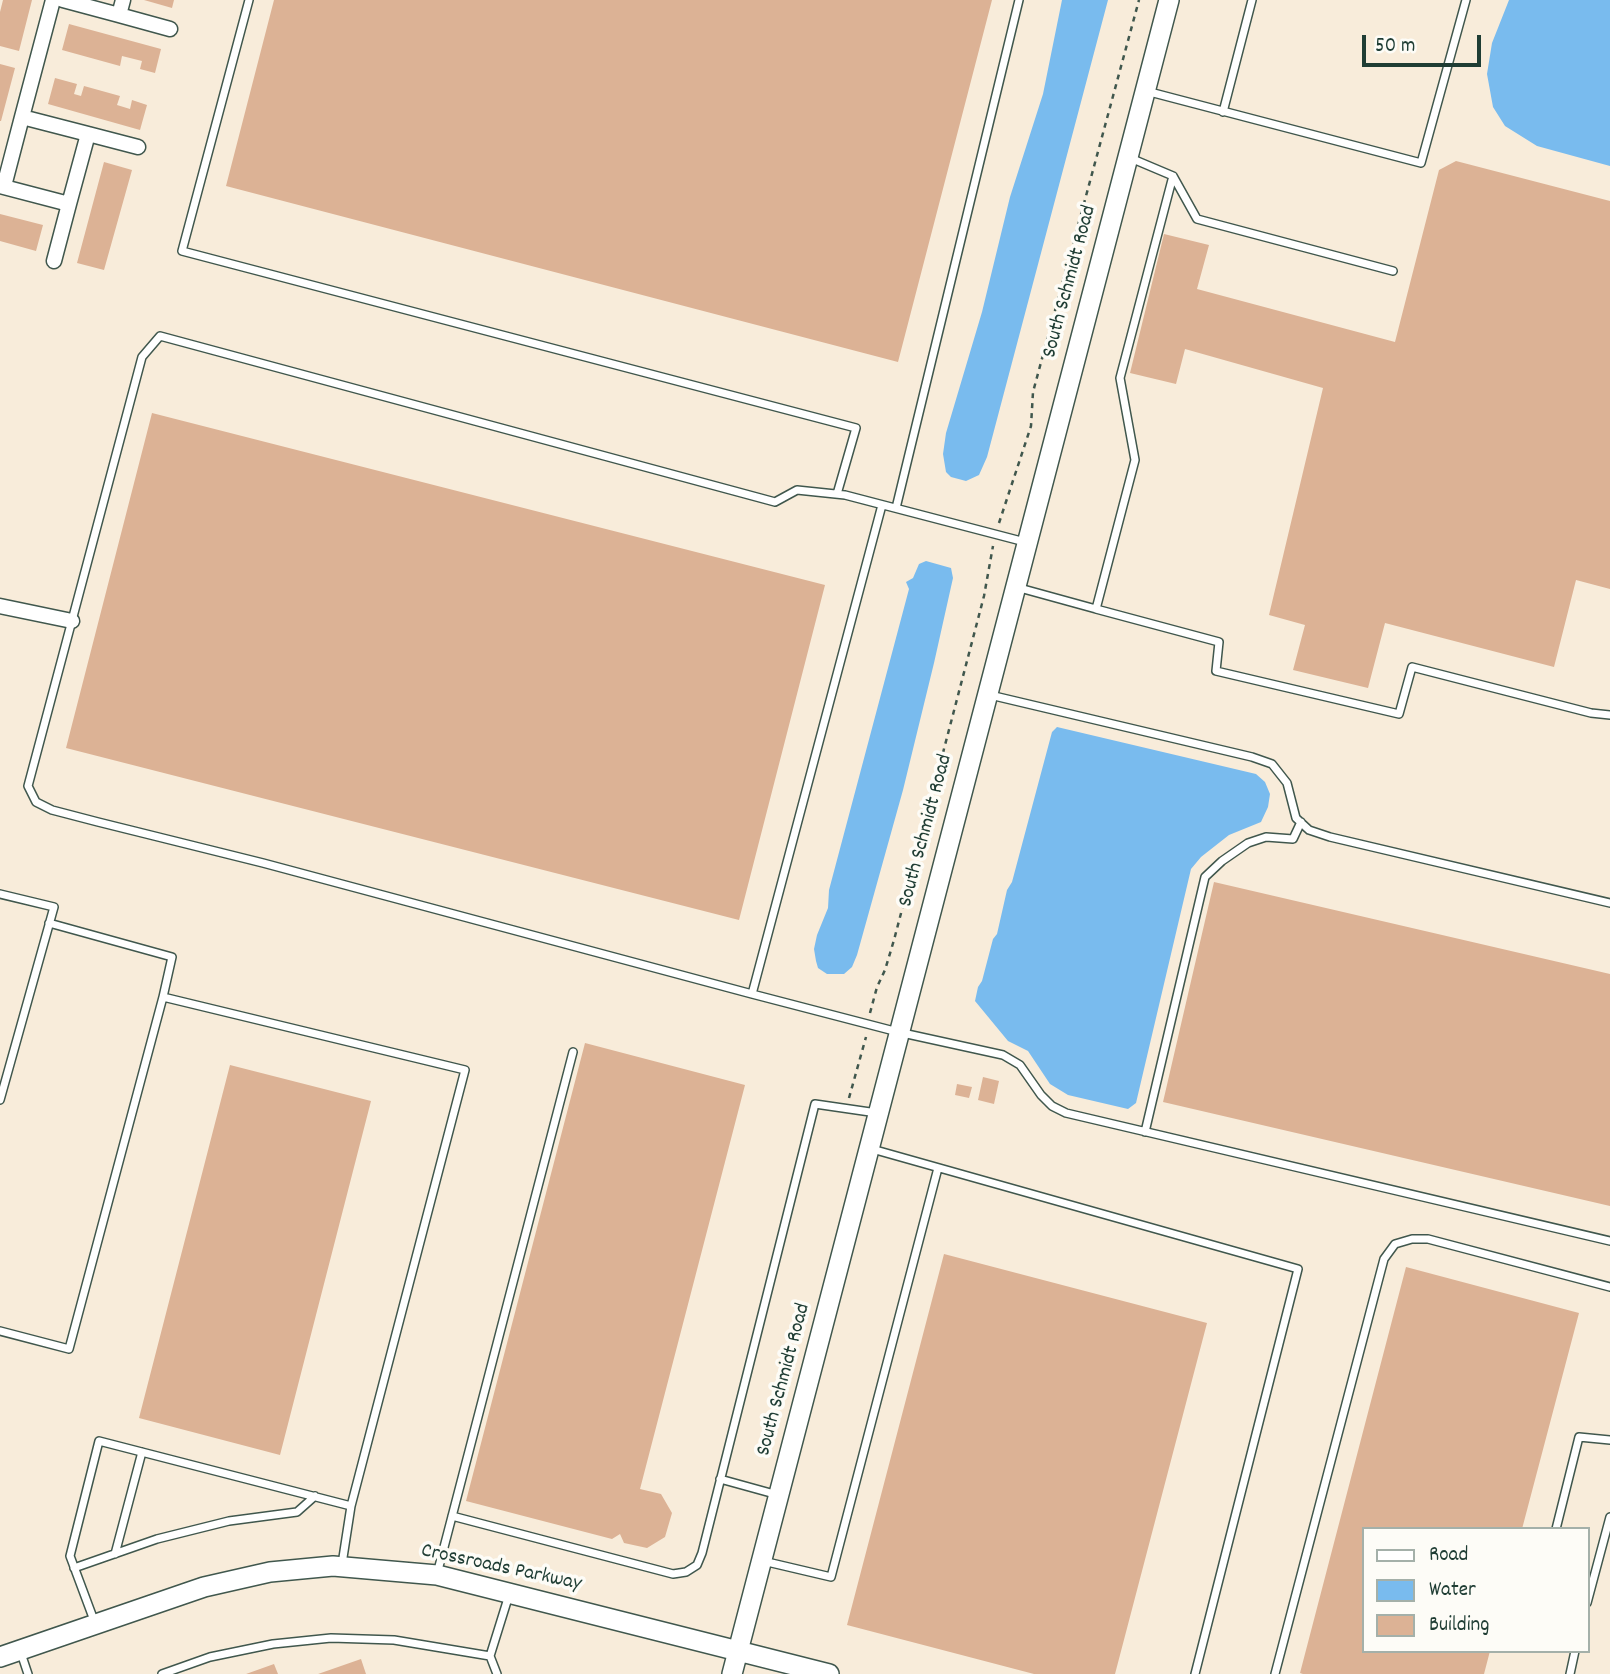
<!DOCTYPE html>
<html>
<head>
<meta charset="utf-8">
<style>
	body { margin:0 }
	#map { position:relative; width:1610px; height:1674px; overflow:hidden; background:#f8ecda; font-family:Dekko,sans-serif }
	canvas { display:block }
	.legend { position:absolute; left:1362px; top:1527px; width:228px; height:126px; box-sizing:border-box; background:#fdfcf7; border:2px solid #a4b0a9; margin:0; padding:9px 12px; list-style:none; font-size:21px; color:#1f3d34 }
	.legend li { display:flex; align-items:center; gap:14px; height:35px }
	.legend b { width:35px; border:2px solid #a4b0a9 }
	.scale { position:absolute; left:1362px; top:35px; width:119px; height:32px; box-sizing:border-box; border:4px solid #1f3d34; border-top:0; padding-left:9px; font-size:21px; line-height:24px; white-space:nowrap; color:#1f3d34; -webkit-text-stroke:5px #fdfcf7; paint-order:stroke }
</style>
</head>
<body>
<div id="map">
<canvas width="1610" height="1674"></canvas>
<ul class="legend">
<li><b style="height:9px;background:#fff"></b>Road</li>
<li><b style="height:19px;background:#79bbee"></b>Water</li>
<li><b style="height:19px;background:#dcb295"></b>Building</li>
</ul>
<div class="scale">50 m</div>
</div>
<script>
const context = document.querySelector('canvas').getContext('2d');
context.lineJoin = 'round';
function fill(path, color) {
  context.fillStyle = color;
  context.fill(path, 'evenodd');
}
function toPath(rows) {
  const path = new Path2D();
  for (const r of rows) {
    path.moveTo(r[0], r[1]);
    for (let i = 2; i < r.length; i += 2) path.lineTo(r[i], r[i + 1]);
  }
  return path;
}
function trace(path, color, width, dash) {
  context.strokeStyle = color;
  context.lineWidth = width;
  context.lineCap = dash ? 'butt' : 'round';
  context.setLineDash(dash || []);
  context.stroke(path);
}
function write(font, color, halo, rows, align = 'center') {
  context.font = font + ' Dekko,sans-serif';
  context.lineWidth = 7;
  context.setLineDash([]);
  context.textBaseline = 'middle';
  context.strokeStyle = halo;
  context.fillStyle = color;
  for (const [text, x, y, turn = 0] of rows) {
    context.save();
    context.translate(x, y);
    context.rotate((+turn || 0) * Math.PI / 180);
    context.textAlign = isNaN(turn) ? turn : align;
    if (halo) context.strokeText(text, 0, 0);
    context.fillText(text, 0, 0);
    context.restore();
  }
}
fill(toPath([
	[1062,0,1108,0,987,457,979,475,966,481,951,477,946,472,943,454,946,433,982,312,1010,197,1043,94],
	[1509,0,1610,0,1610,166,1537,146,1505,126,1493,107,1487,74,1492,43],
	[926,561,951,568,953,578,934,663,903,790,857,955,852,967,844,974,827,974,818,968,816,961,814,949,817,935,828,908,829,890,909,589,906,582,913,578,919,564],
	[1057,727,1256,774,1265,782,1270,794,1268,807,1261,822,1229,835,1201,857,1191,869,1136,1103,1128,1109,1068,1095,1050,1084,1028,1051,1008,1041,975,1001,978,987,982,981,993,939,997,934,1007,890,1012,882,1052,732]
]), '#79bbee');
fill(toPath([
	[3,0,32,0,19,51,0,46,0,12],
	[144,0,174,0,172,8],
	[274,0,992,0,898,362,226,186],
	[69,24,161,49,155,73,140,69,142,61,122,56,120,66,62,50],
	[0,64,15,68,1,121,0,121],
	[55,78,77,84,74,94,81,96,84,86,120,96,117,105,130,109,132,100,147,105,140,130,48,104],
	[1456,161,1610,201,1610,589,1576,580,1554,667,1385,623,1368,688,1293,670,1305,625,1269,615,1323,388,1185,349,1176,384,1130,373,1164,234,1209,245,1197,289,1395,342,1439,170],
	[104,162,132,170,104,270,77,263],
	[0,214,43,225,36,251,0,241],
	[152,413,825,585,739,920,66,748],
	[1214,882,1610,974,1610,1206,1163,1102],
	[585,1043,745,1085,640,1489,661,1494,672,1513,665,1537,647,1548,624,1543,620,1534,612,1539,466,1501],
	[230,1065,371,1101,280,1455,139,1418],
	[983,1077,999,1081,994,1104,978,1100],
	[957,1084,972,1087,969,1098,955,1095],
	[944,1254,1207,1323,1115,1674,1034,1674,847,1625],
	[1406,1267,1579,1313,1522,1529,1363,1529,1363,1651,1490,1651,1484,1674,1303,1674,1300,1673],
	[361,1659,366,1674,318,1674],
	[274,1664,278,1674,246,1674]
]), '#dcb295');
const lane = toPath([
	[249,0,182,251,856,428,837,494],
	[1146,91,1421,163,1466,0],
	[1223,112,1252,0],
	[1128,157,1173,176,1197,219,1393,271],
	[1173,176,1120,378,1135,460,1096,609,1219,642,1216,671,1399,714,1412,667,1591,713,1610,715],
	[882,505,752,994,898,1032,1003,1055,1020,1065,1041,1095,1052,1106,1066,1113,1610,1241],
	[896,508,1019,0],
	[1016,587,1096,609],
	[990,695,1252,757,1272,764,1287,783,1296,818,1309,830,1330,837,1610,903],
	[0,894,54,907,0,1100],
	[49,923,172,957,163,997],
	[752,994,263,863,98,822,52,810,36,802,28,786,142,357,160,336,775,502,797,490,845,495,1025,542],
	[1145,1132,1205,877,1222,861,1248,843,1266,837,1293,839,1301,822],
	[872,1149,1298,1269,1195,1674],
	[0,1331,69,1349,163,997,465,1070,351,1506],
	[720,1479,778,1495],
	[452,1516,673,1574,686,1572,697,1565,702,1553,815,1104,877,1113],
	[1556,1529,1579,1437,1610,1440],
	[115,1554,142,1452],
	[763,1561,831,1577,938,1168],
	[74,1568,157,1539,229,1521,297,1512,315,1496],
	[437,1574,573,1052],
	[1587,1603,1610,1517],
	[95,1623,70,1556,99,1441,351,1506,342,1564],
	[20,1650,28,1674],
	[162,1674,210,1657,273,1644,331,1638,394,1640,490,1656],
	[497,1674,490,1656,509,1595],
	[1275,1674,1384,1259,1395,1244,1412,1239,1428,1239,1610,1287],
	[1570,1674,1575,1651]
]);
const street = toPath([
	[63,0,119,15,123,0],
	[119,15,170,29],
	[22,117,53,0],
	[88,134,138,147],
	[0,186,69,204,88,134,22,117,4,186],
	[54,261,69,204],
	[0,606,72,621]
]);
const secondary = toPath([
	[0,1657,204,1587,270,1572,333,1566,437,1575,829,1674],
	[732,1674,1169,0]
]);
trace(lane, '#40574d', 10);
trace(street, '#40574d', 17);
trace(secondary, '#40574d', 22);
trace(toPath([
	[999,523,1031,426,1033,392,1139,0],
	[870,1013,877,987,885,970,894,940,984,596,993,546],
	[849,1098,866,1037]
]), '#40574d', 2.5, [5, 5]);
trace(lane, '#fff', 7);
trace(street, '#fff', 14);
trace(secondary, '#fff', 19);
write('21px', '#1f3d34', '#fdfcf7', [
	["South Schmidt Road",1071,282,-75],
	["South Schmidt Road",927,831,-75],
	["South Schmidt Road",785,1380,-75],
	["Crossroads Parkway",501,1569,12]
]);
</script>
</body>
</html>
